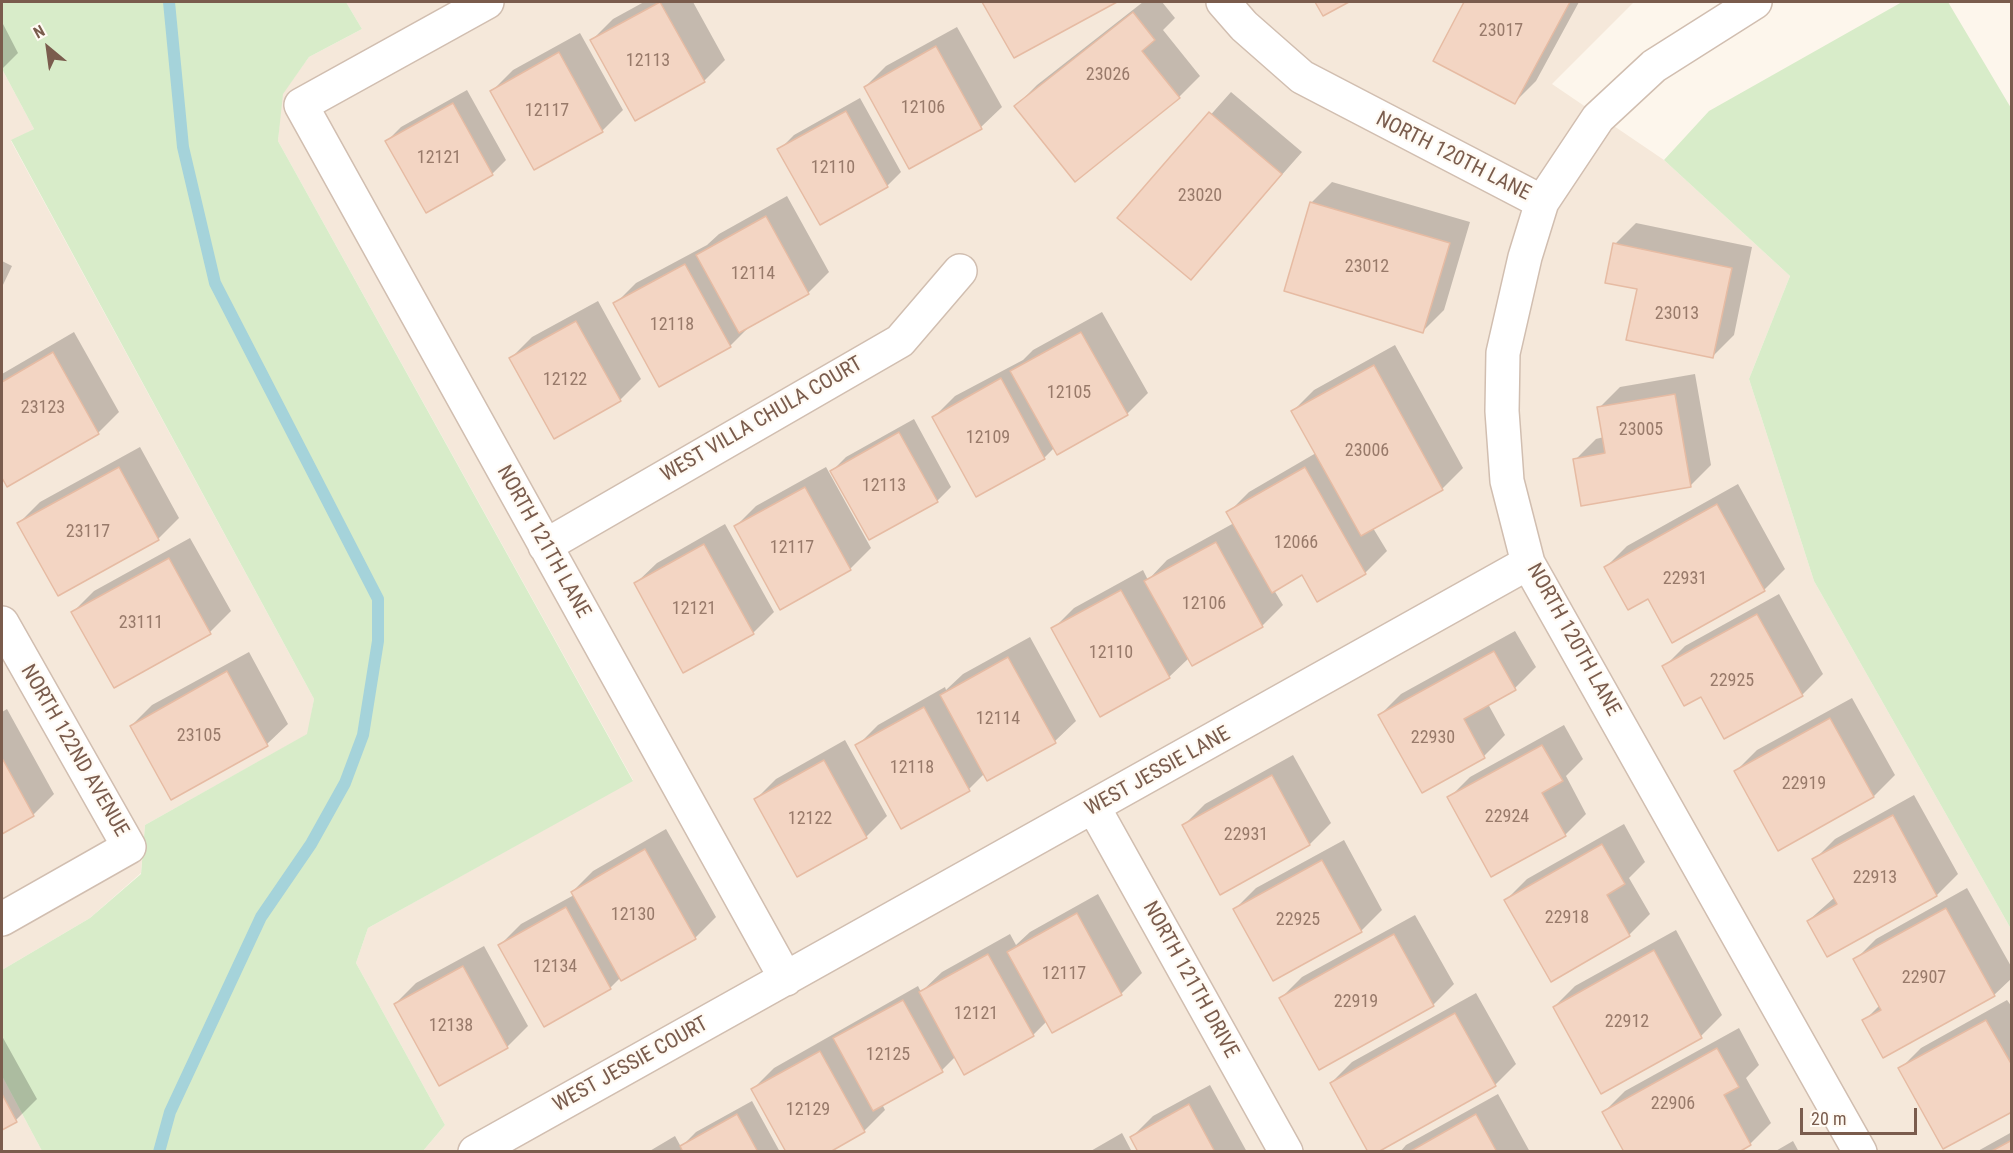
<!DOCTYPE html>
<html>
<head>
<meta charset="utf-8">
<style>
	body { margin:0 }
	#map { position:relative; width:2013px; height:1153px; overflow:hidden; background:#fdf6ec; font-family:"Roboto Condensed",sans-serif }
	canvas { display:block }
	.frame { position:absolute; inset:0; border:3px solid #7a5c4d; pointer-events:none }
	.north { position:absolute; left:18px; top:18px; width:60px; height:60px; -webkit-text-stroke:4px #fffaf3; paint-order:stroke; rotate:331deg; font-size:16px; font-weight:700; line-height:24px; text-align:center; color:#7a5c4d }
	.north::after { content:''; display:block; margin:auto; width:21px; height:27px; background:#7a5c4d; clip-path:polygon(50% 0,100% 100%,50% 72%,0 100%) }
	.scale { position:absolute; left:1800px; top:1108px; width:117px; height:27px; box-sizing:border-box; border:3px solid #7a5c4d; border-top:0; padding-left:8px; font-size:18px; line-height:21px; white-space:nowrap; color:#7a5c4d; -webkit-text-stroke:4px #fffaf3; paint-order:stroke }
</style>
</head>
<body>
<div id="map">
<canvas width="2013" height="1153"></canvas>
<div class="frame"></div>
<div class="north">N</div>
<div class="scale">20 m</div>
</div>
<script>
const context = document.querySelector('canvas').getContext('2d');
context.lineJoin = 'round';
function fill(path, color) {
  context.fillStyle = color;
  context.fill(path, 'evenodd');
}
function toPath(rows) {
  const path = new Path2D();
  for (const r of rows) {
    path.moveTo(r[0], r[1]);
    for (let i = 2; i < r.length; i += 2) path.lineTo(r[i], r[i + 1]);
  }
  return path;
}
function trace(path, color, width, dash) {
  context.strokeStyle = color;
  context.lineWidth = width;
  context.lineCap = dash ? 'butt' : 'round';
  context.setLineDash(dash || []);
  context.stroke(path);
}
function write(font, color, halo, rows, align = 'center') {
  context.font = font + ' "Roboto Condensed",sans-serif';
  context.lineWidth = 4.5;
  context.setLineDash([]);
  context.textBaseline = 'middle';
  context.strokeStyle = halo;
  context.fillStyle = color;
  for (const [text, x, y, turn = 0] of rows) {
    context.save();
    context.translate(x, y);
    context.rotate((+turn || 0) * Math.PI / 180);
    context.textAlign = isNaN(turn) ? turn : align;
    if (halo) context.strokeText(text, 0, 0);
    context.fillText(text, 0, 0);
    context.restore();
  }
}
fill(toPath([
	[346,2,1634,2,1552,84,1664,160,1790,276,1749,379,1814,581,2011,929,2011,1151,423,1151,445,1125,356,963,368,928,633,780,278,141,282,94,309,57,362,29],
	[2,69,34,129,11,141,314,699,308,734,145,825,141,873,90,918,2,970],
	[2,1076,42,1151,2,1151]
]), '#f5e8da');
fill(toPath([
	[2,2,346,2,362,29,309,57,283,94,278,141,633,781,368,928,356,963,445,1125,423,1151,42,1151,2,1076,2,970,90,918,141,874,145,825,307,734,314,699,11,140,34,129,2,69],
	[1902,2,1948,2,2011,108,2011,929,1814,581,1749,379,1790,276,1664,160,1709,111]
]), '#d8ecc9');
fill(toPath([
	[644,2,693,2,725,60,704,81,592,40,613,19],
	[984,2,1114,2,1014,56],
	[1143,2,1162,2,1175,18,1163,30,1200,76,1179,97,1016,106,1037,85],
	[1466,2,1579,2,1536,81,1515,102,1435,61],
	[2,22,18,53,2,69],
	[957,27,1002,107,981,127,865,87,886,66],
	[580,33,623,110,602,131,492,91,513,70],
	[467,90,506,160,492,174,387,141,401,127],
	[1231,92,1302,152,1191,278,1119,218],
	[860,98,901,172,887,186,779,150,794,135],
	[1332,182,1470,222,1444,310,1423,331,1311,203],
	[787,196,829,272,808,293,752,324,730,346,615,304,636,283,707,245,719,234],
	[1636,223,1752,247,1734,335,1713,356,1639,288,1615,244],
	[2,261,12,266,2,287],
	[598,301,641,379,620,400,511,358,532,337],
	[1102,312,1148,393,1127,414,1054,448,1044,458,934,417,955,396,1023,360,1033,350],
	[74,332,119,412,98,433,7,485,2,475,2,374],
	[1395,345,1463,468,1442,489,1373,528,1387,551,1366,572,1318,600,1302,573,1274,590,1283,605,1262,626,1189,658,1169,677,1101,715,1053,629,1074,608,1143,570,1148,580,1167,560,1234,523,1228,513,1249,492,1316,453,1293,411,1314,390],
	[1695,374,1711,465,1690,486,1575,460,1596,439,1604,437,1599,408,1620,387],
	[914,419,951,487,937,501,832,471,846,457],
	[140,447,179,518,158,539,58,594,19,523,40,502],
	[826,467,871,548,850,569,735,527,756,506],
	[1738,484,1785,569,1764,590,1673,641,1649,596,1606,567,1627,546],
	[725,524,774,612,753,633,636,583,657,563],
	[190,538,231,611,210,632,114,686,73,612,94,591],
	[1779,594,1823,674,1802,695,1701,695,1664,667,1685,646],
	[1515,631,1536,667,1515,688,1488,704,1505,735,1484,756,1422,791,1380,715,1401,694],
	[1030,637,1076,721,1055,741,988,779,985,773,969,789,857,746,878,725,945,687,946,690,963,674],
	[249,652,288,724,267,744,171,798,131,726,152,705],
	[1852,698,1895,775,1874,796,1778,849,1736,771,1757,750],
	[7,709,54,794,33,815,2,833,2,712],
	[1564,725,1583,759,1566,776,1586,814,1565,835,1492,875,1449,798,1470,777],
	[845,740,887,816,866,837,755,800,776,779],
	[1293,755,1331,823,1310,844,1221,893,1184,825,1205,804],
	[1914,795,1958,874,1937,895,1828,955,1808,921,1835,897,1814,860,1835,839],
	[1624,824,1645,862,1629,878,1650,914,1629,935,1506,900,1527,879],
	[666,829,716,917,695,938,621,977,610,988,500,945,521,924,574,895,572,892,593,871],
	[1344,840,1382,910,1361,931,1274,979,1235,909,1256,888],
	[1967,888,2012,968,2012,978,1994,995,1864,1021,1880,1005,1855,960,1876,939],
	[1098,894,1142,973,1121,994,1047,1021,1033,1035,956,1056,942,1070,882,1104,885,1110,864,1131,753,1089,774,1068,918,986,921,992,942,972,1010,934,1016,945,1030,932],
	[1415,915,1454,984,1433,1005,1281,998,1302,977],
	[1676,930,1722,1015,1701,1036,1602,1092,1554,1007,1575,986],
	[484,946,528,1026,507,1047,440,1084,395,1004,416,983],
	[1476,993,1516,1064,1495,1085,1331,1083,1352,1062],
	[2007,1000,2012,1007,2012,1110,1900,1069,1921,1048],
	[1739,1028,1759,1065,1746,1078,1771,1123,1750,1144,1736,1152,1604,1112,1625,1091],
	[2,1036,37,1099,16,1120,2,1129],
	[1210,1085,1247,1152,1140,1152,1132,1137,1153,1116],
	[1498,1094,1530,1152,1400,1152,1406,1145],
	[752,1101,780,1152,648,1152,675,1136,681,1147,696,1132],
	[2012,1132,2012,1152,1976,1152],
	[1122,1133,1132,1152,1089,1152],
	[1793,1141,1799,1152,1774,1152]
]), '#0003');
trace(toPath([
	[159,1152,170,1112,261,917,311,844,345,783,363,735,378,641,378,599,215,283,183,147,169,2]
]), '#a5d3da', 12);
const building = toPath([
	[660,2,705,82,635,121,590,40,660,2],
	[982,2,1117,2,1014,58,982,2],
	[1315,2,1349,2,1323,16,1315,2],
	[1464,2,1570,2,1515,104,1433,61,1464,2],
	[1133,12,1155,40,1142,51,1180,98,1075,182,1014,106,1133,12],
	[936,46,982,129,909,169,864,87,936,46],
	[559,52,603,132,534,170,490,91,559,52],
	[453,103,493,175,426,213,385,141,453,103],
	[846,111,888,187,820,225,777,149,846,111],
	[1209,112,1282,174,1191,280,1117,218,1209,112],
	[1310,202,1450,243,1423,333,1284,291,1310,202],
	[766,216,809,294,739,333,696,255,766,216],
	[1613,243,1732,268,1713,358,1626,340,1637,289,1605,283,1613,243],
	[685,264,731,347,659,387,613,303,685,264],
	[576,321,621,401,554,439,509,358,576,321],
	[1081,332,1128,415,1057,455,1010,371,1081,332],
	[53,352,99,434,7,487,2,478,2,382,53,352],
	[1374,365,1443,490,1361,536,1291,411,1374,365],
	[1001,378,1045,459,976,497,932,417,1001,378],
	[1675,394,1691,487,1581,506,1573,459,1605,453,1597,407,1675,394],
	[899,432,938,502,869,540,830,471,899,432],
	[119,467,159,540,58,596,17,523,119,467],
	[1305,467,1366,574,1317,602,1302,575,1272,593,1226,512,1305,467],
	[805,487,851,570,780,610,734,526,805,487],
	[1717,504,1765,591,1672,643,1648,599,1628,610,1604,567,1717,504],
	[1216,542,1263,627,1192,666,1144,581,1216,542],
	[704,544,754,634,683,673,634,583,704,544],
	[169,558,211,634,114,688,71,612,169,558],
	[1121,590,1170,678,1100,717,1051,628,1121,590],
	[1757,614,1803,696,1724,739,1701,697,1684,706,1662,666,1757,614],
	[1494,651,1516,690,1464,719,1485,758,1422,793,1378,715,1494,651],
	[1008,657,1056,743,987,781,940,695,1008,657],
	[227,671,268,746,171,800,130,726,227,671],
	[924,707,970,791,901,829,855,745,924,707],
	[1830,718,1874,797,1778,851,1734,771,1830,718],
	[1542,745,1563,781,1542,793,1566,836,1491,877,1447,797,1542,745],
	[2,758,34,816,2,834,2,758],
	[824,760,867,838,797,877,754,799,824,760],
	[1272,775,1310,845,1220,895,1182,825,1272,775],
	[1893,815,1937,896,1827,957,1807,921,1837,904,1812,859,1893,815],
	[1602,844,1625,884,1607,895,1630,936,1551,982,1504,900,1602,844],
	[645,849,696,939,621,981,571,892,645,849],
	[1322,860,1362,932,1273,981,1233,909,1322,860],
	[566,907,611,989,544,1027,498,945,566,907],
	[1946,908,1995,996,1883,1058,1862,1020,1881,1010,1853,959,1946,908],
	[1077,913,1122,995,1052,1033,1007,952,1077,913],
	[1394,934,1434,1006,1319,1070,1279,998,1394,934],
	[1654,950,1702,1038,1601,1094,1553,1007,1654,950],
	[988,954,1034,1036,964,1075,919,992,988,954],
	[463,966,508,1048,439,1086,394,1004,463,966],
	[903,1000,943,1072,873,1111,833,1038,903,1000],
	[1455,1013,1496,1086,1378,1152,1368,1152,1330,1083,1455,1013],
	[1986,1020,2012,1065,2012,1112,1943,1149,1898,1068,1986,1020],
	[1717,1048,1739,1087,1724,1095,1751,1145,1739,1152,1624,1152,1602,1112,1717,1048],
	[820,1051,865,1132,830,1152,786,1152,751,1089,820,1051],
	[2,1094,17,1122,2,1130,2,1094],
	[1189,1104,1215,1152,1138,1152,1130,1137,1189,1104],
	[737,1114,758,1152,683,1152,680,1146,737,1114],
	[1476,1114,1497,1152,1409,1152,1476,1114],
	[2012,1140,2012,1152,1990,1152,2012,1140]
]);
fill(building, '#f3d5c3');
trace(building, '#e6bba3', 1.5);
const minor = toPath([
	[487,2,301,105,786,979],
	[1223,2,1244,26,1302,77,1542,202],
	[1755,2,1654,66,1598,118,1542,202,1525,257,1503,353,1502,411,1507,481,1528,563,1860,1152],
	[545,546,900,341,960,271],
	[2,623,129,847,2,919],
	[1094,808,1286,1152],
	[475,1152,1528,563]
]);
trace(minor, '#d1beb0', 36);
trace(minor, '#fff', 33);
write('18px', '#987a6a', null, [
	["23017",1501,31],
	["12113",648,61],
	["23026",1108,75],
	["12106",923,108],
	["12117",547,111],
	["12121",439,158],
	["12110",833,168],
	["23020",1200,196],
	["23012",1367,267],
	["12114",753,274],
	["23013",1677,314],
	["12118",672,325],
	["12122",565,380],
	["12105",1069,393],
	["23123",43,408],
	["23005",1641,430],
	["12109",988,438],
	["23006",1367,451],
	["12113",884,486],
	["23117",88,532],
	["12066",1296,543],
	["12117",792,548],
	["22931",1685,579],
	["12106",1204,604],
	["12121",694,609],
	["23111",141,623],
	["12110",1111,653],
	["22925",1732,681],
	["12114",998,719],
	["23105",199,736],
	["22930",1433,738],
	["12118",912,768],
	["22919",1804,784],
	["22924",1507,817],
	["12122",810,819],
	["22931",1246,835],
	["22913",1875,878],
	["12130",633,915],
	["22918",1567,918],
	["22925",1298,920],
	["12134",555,967],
	["12117",1064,974],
	["22907",1924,978],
	["22919",1356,1002],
	["12121",976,1014],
	["22912",1627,1022],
	["12138",451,1026],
	["12125",888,1055],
	["22906",1673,1104],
	["12129",808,1110]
]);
write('21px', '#7a5c4d', '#fffaf3', [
	["NORTH 120TH LANE",1453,157,27],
	["WEST VILLA CHULA COURT",762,420,-30],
	["NORTH 121TH LANE",543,542,61],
	["NORTH 120TH LANE",1573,640,61],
	["NORTH 122ND AVENUE",74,751,60],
	["WEST JESSIE LANE",1158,772,-29],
	["NORTH 121TH DRIVE",1190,980,61],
	["WEST JESSIE COURT",631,1065,-29]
]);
</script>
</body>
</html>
